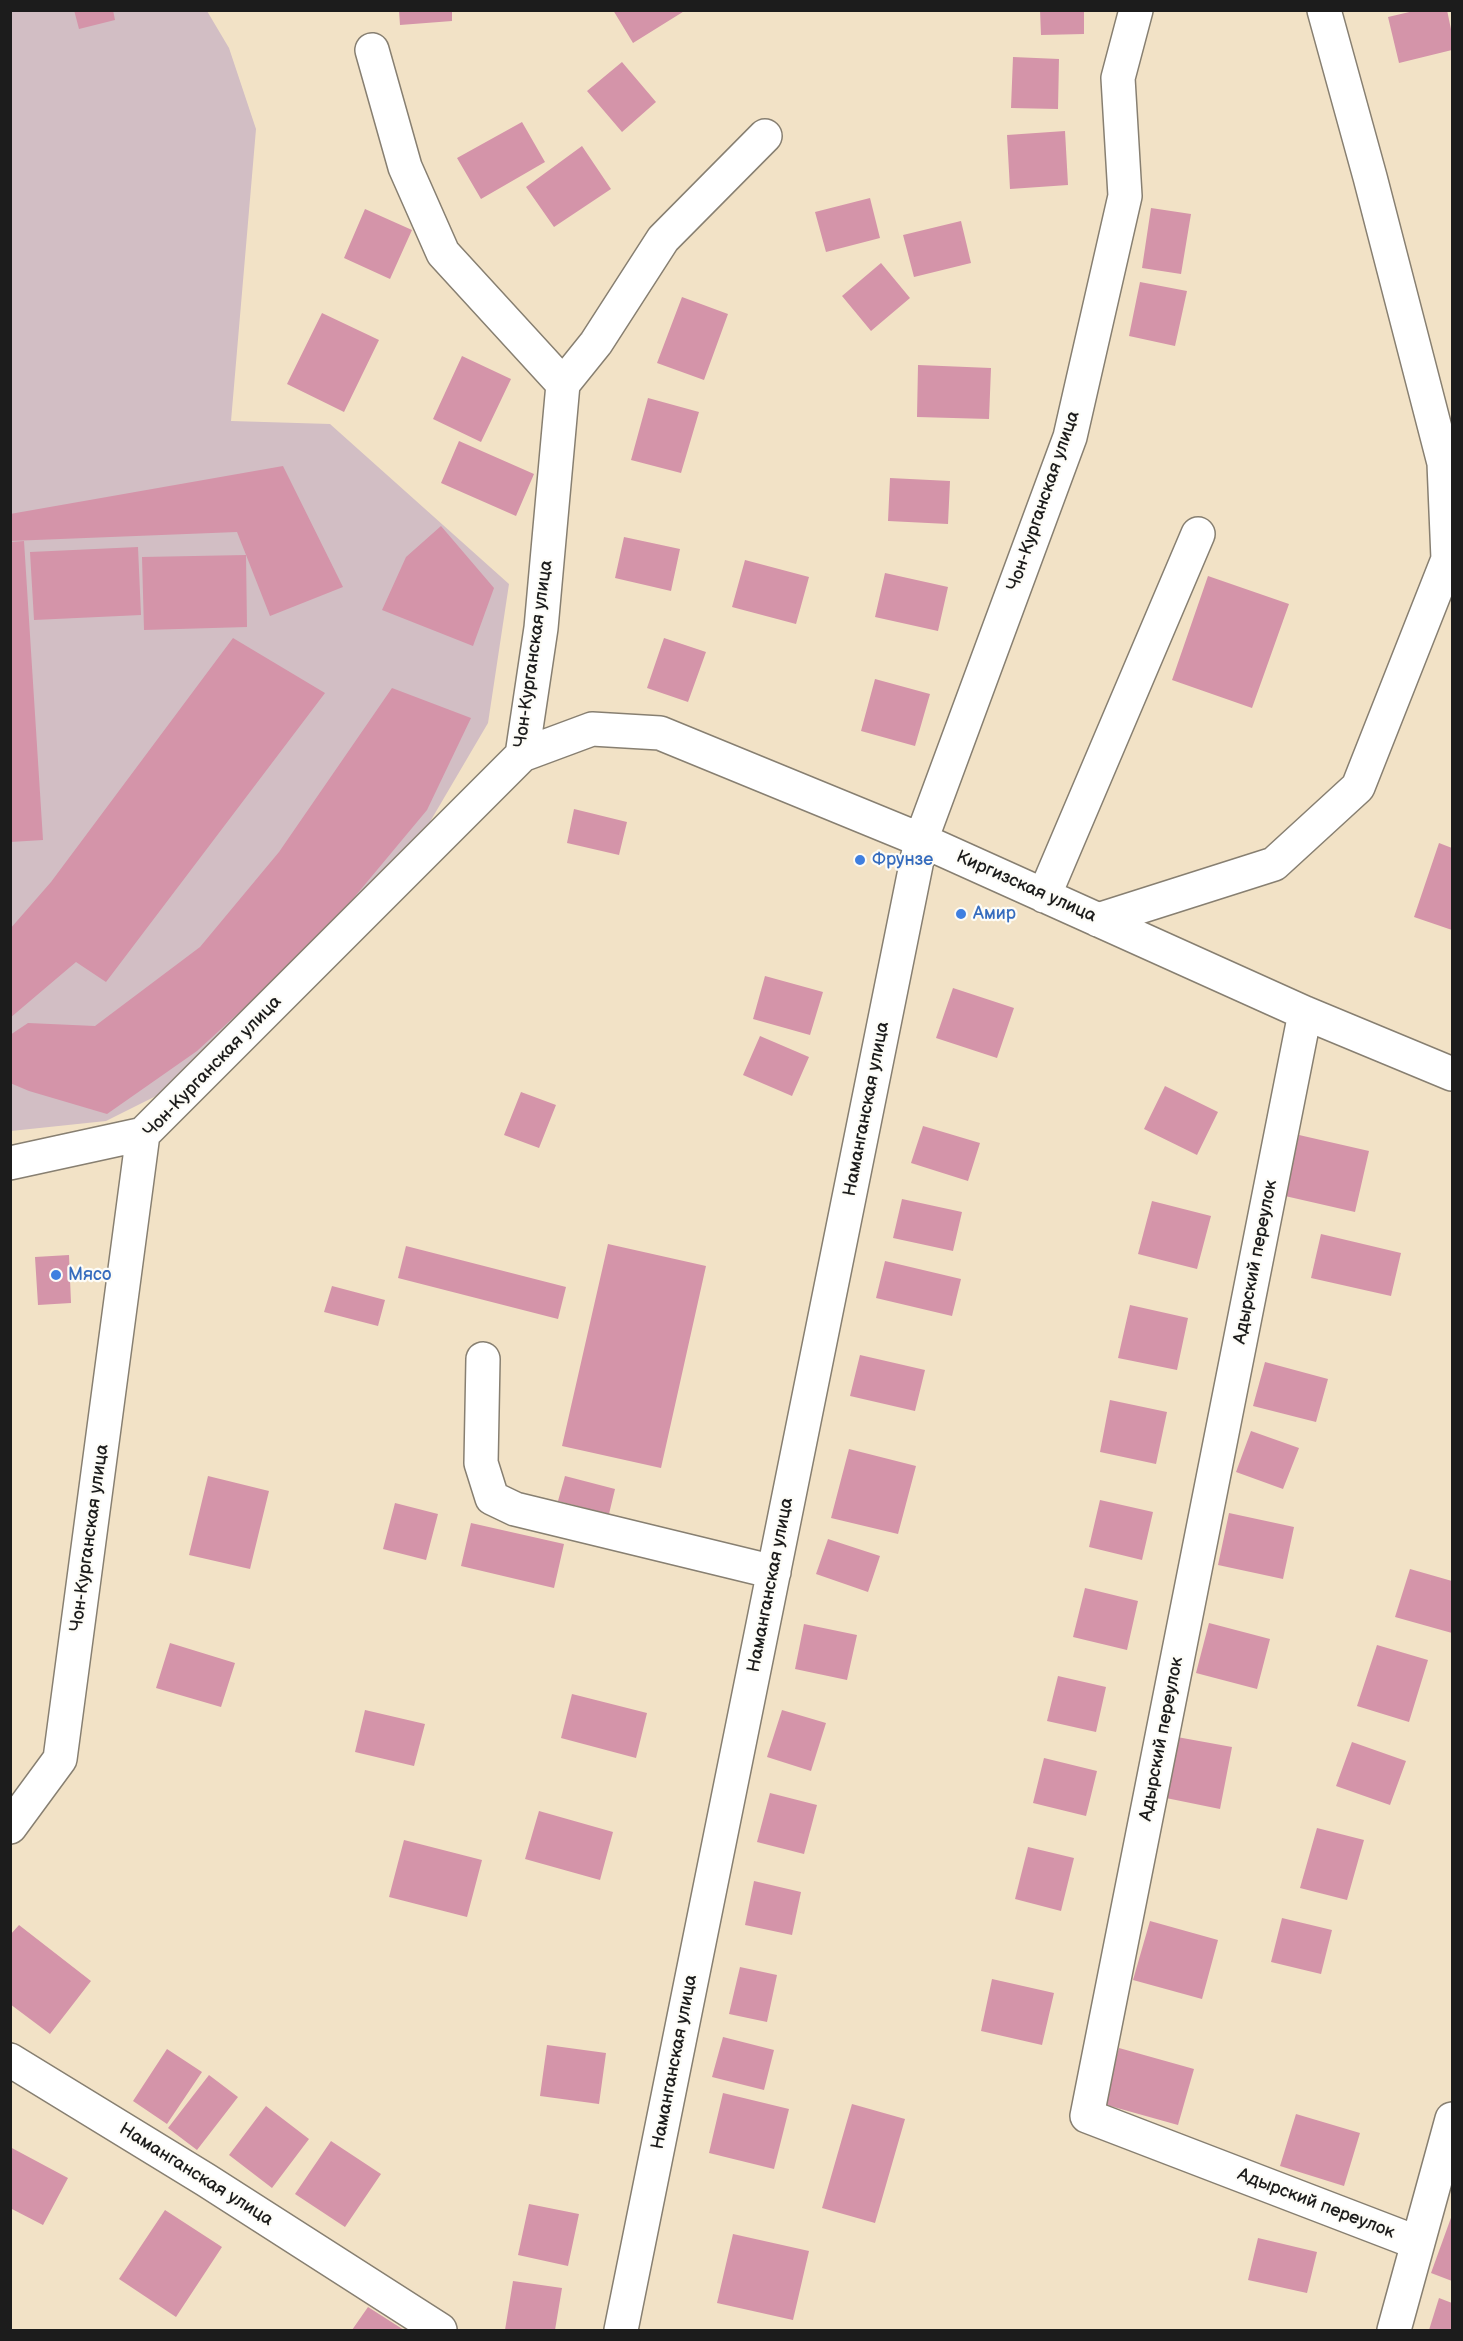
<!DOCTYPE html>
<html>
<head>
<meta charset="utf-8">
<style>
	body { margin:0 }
	#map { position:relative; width:1463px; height:2341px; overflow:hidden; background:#f2e2c6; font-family:"Balsamiq Sans",sans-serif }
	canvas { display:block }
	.frame { position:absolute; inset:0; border:12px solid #1c1c1c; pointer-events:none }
</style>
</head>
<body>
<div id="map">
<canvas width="1463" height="2341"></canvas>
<div class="frame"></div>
</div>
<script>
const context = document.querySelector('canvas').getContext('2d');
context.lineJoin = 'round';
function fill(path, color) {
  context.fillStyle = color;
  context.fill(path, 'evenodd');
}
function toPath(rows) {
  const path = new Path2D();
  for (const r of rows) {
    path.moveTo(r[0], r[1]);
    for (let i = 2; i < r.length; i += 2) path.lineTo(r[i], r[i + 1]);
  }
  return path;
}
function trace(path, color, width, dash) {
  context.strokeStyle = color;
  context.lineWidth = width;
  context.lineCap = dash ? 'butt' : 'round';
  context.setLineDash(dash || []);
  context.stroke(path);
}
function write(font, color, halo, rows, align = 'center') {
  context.font = font + ' "Balsamiq Sans",sans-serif';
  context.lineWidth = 4.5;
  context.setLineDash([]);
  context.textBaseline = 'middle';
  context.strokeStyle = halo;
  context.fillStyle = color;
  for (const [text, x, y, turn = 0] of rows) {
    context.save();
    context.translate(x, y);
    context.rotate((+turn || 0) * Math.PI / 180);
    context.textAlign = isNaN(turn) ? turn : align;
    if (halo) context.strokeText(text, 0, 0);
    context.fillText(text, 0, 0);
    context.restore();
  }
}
fill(toPath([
	[10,11,207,11,229,48,256,129,231,421,330,424,509,584,488,723,424,832,170,1089,106,1121,11,1131]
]), '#d2bec4');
fill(toPath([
	[74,10,113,10,115,20,79,29],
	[399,10,452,10,452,21,400,25],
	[613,10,686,10,633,43],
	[1040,10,1084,10,1084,34,1041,35],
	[1418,10,1447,10,1452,34,1452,50,1399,63,1388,17],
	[1013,57,1059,59,1058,109,1011,108],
	[622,62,656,102,622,132,587,91],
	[522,122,545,162,481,199,457,158],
	[1065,131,1068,185,1010,189,1007,135],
	[582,146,611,189,554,227,526,187],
	[870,198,880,238,826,252,815,212],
	[1151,208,1191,214,1181,274,1142,268],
	[365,209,412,230,390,279,344,258],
	[961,221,971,263,914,277,903,235],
	[881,263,910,298,871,331,842,296],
	[1140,282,1187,291,1175,346,1129,336],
	[682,297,728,314,704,380,657,363],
	[322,313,379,340,344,412,287,384],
	[462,356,511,379,481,442,433,419],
	[918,365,991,368,989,419,917,417],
	[648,398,699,412,681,473,631,460],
	[459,441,534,474,516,516,441,483],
	[283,466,343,587,270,616,237,532,10,541,10,514],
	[890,478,950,481,948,524,888,521],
	[441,526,494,588,473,646,382,610,406,557],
	[624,537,680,549,671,591,615,578],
	[24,541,43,840,10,842,10,542],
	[138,547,141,615,34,620,30,552],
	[246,555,247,627,144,630,142,557],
	[745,560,809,577,796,624,732,607],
	[885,573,948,587,938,631,875,617],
	[1208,576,1289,604,1252,708,1172,680],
	[233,638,325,693,106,982,76,962,10,1018,10,929,51,882],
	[664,638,706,652,688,702,647,688],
	[875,679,930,694,915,746,861,731],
	[392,688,471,718,427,810,352,900,280,975,197,1051,107,1114,29,1091,10,1083,10,1035,28,1023,95,1026,200,947,279,852],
	[574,809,627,822,619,855,567,843],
	[1439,843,1452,848,1452,930,1414,917],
	[765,976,823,992,810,1035,753,1019],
	[953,988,1014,1008,997,1058,936,1038],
	[760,1036,809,1057,792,1096,743,1075],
	[1165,1086,1218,1112,1197,1155,1144,1129],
	[521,1092,556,1105,539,1148,504,1135],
	[923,1126,980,1143,968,1181,911,1163],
	[1299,1135,1369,1151,1355,1212,1285,1196],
	[902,1199,962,1212,953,1251,893,1238],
	[1152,1201,1211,1216,1197,1269,1138,1254],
	[1321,1234,1401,1253,1391,1296,1311,1278],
	[608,1244,706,1266,661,1468,562,1446],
	[406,1246,566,1287,558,1319,398,1278],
	[69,1255,71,1303,38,1305,35,1257],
	[885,1261,961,1279,952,1316,876,1298],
	[332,1286,385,1300,378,1326,324,1312],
	[1130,1305,1188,1318,1177,1370,1118,1358],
	[860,1355,925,1370,915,1411,850,1396],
	[1265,1362,1328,1379,1316,1422,1253,1406],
	[1110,1400,1167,1412,1156,1464,1100,1452],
	[1251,1431,1299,1448,1283,1489,1236,1472],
	[849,1449,916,1466,898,1534,831,1518],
	[208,1476,269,1491,250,1569,189,1555],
	[565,1476,615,1489,609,1514,558,1501],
	[1100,1500,1153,1512,1142,1560,1089,1547],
	[395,1503,438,1514,426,1560,383,1549],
	[1229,1513,1294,1527,1283,1579,1218,1565],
	[471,1523,564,1544,554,1588,461,1566],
	[828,1539,880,1556,868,1592,816,1574],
	[1410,1569,1452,1581,1452,1633,1395,1617],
	[1085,1588,1138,1601,1127,1650,1073,1637],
	[1209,1623,1270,1639,1257,1689,1196,1673],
	[804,1624,857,1635,847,1680,795,1669],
	[170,1643,235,1663,221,1707,156,1688],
	[1377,1645,1428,1660,1409,1722,1357,1706],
	[1058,1676,1106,1687,1096,1732,1047,1721],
	[572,1694,647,1713,636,1758,561,1738],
	[365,1710,425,1724,414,1766,355,1752],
	[782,1710,826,1723,811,1771,767,1757],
	[1177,1737,1232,1747,1220,1809,1166,1798],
	[1352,1742,1406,1761,1390,1805,1336,1786],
	[1044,1758,1097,1771,1086,1816,1033,1803],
	[770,1793,817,1805,804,1854,757,1842],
	[539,1811,613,1832,600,1880,525,1859],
	[1317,1828,1364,1840,1347,1900,1300,1888],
	[404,1840,482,1860,467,1917,389,1897],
	[1028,1847,1074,1858,1061,1911,1015,1899],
	[754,1881,801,1892,792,1935,745,1925],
	[1282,1918,1332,1930,1321,1974,1271,1962],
	[1150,1921,1218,1940,1202,1999,1133,1980],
	[19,1925,91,1981,50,2034,10,2004,10,1935],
	[740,1967,777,1975,767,2022,729,2014],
	[992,1979,1054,1993,1042,2045,981,2031],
	[723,2037,774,2050,764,2090,712,2077],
	[547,2045,606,2053,599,2104,540,2096],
	[1119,2048,1194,2069,1178,2125,1103,2104],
	[167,2049,202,2072,167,2124,133,2101],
	[209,2075,238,2097,197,2150,168,2128],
	[723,2093,789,2109,774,2169,709,2153],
	[852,2104,905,2119,875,2223,822,2208],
	[266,2106,309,2139,272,2188,229,2155],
	[1296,2114,1360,2133,1344,2186,1280,2166],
	[331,2141,381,2174,345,2227,295,2194],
	[10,2147,68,2178,43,2225,10,2208],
	[529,2204,579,2214,568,2266,518,2255],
	[165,2210,222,2247,176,2317,119,2279],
	[1452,2215,1452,2281,1431,2273],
	[733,2234,809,2251,793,2320,717,2303],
	[1258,2238,1317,2252,1307,2293,1248,2280],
	[513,2281,562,2288,555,2330,505,2330],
	[1439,2298,1452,2303,1452,2330,1429,2330],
	[368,2307,404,2330,352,2330]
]), '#d494a9');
const minor = toPath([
	[563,384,596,343,663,239,765,136],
	[522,755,592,729,660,733,921,840,1305,1013,1452,1074],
	[1044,896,1198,534],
	[1098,920,1274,864,1358,787,1448,559,1444,463,1370,177,1324,10],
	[1305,1013,1087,2116,1418,2243],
	[10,1163,143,1134],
	[483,1359,481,1463,492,1498,515,1509,774,1572],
	[10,1827,60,1759,143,1134,522,755,541,628,563,384,443,253,405,167,372,50],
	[10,2060,206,2180,440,2330],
	[621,2330,921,840,1070,437,1125,196,1118,78,1136,10],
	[1394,2330,1452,2119]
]);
trace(minor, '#877f71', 36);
trace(minor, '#fff', 33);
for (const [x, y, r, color] of [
	[860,860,6,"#3f7fe0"],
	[961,914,6,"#3f7fe0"],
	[56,1275,6,"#3f7fe0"]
]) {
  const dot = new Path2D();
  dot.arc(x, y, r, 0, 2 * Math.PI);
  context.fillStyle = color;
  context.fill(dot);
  trace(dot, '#fdfcf7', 2);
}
write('18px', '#1c1c1c', '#fdfcf7', [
	["Чон-Курганская улица",1044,501,-71],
	["Чон-Курганская улица",534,654,-82],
	["Киргизская улица",1026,887,24],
	["Чон-Курганская улица",213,1067,-46],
	["Наманганская улица",867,1109,-79],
	["Адырский переулок",1256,1262,-79],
	["Чон-Курганская улица",90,1538,-82],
	["Наманганская улица",771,1585,-79],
	["Адырский переулок",1162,1739,-79],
	["Наманганская улица",675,2062,-79],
	["Наманганская улица",196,2175,32],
	["Адырский переулок",1316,2204,21]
]);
write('18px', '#366cbe', '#fdfcf7', [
	["Фрунзе",872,860],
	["Амир",973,914],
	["Мясо",68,1275]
], 'left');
</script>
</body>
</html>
